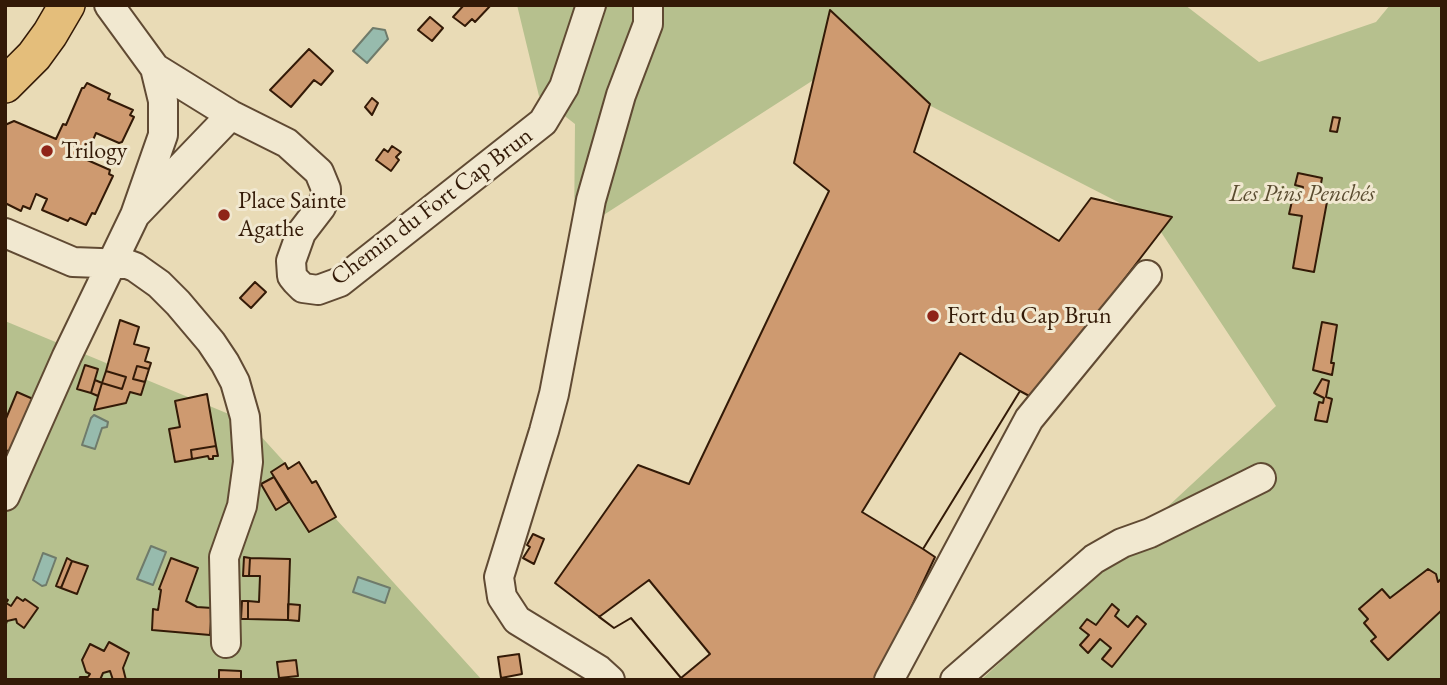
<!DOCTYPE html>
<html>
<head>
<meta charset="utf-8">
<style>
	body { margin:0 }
	#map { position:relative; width:1447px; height:685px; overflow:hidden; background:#e9dbb6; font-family:"EB Garamond",serif }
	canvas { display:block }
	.frame { position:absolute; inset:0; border:7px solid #331a07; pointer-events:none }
</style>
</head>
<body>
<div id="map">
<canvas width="1447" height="685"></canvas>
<div class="frame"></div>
</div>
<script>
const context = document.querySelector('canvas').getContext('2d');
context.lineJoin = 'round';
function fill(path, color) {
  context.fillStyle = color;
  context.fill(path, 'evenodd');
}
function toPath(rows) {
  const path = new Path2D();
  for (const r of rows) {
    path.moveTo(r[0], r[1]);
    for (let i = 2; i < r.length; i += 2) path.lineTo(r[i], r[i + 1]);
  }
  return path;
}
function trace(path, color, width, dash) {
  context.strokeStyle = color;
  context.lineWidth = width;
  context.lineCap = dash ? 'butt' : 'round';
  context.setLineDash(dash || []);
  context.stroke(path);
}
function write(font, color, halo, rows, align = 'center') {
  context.font = font + ' "EB Garamond",serif';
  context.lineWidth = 6;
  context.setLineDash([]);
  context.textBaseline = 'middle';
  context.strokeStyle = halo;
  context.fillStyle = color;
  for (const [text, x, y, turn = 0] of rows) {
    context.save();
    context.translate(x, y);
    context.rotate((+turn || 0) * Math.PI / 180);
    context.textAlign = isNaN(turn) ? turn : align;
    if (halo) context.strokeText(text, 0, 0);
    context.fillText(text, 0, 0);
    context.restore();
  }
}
fill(toPath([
	[517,5,1185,5,1259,62,1376,22,1390,5,1442,5,1442,680,981,680,1276,406,1153,220,843,61,574,234,575,124,539,96],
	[5,321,248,422,482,680,5,680]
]), '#b6c08e');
const water = toPath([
	[373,28,385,30,388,39,367,63,353,51,373,28],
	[94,415,108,422,107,427,102,428,95,449,82,445,91,418,94,415],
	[151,546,166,552,153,585,137,579,151,546],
	[43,553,56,558,46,585,42,586,33,580,43,553],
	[358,577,390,588,385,603,353,592,358,577]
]);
fill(water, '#97bbad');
trace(water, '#6f7b6b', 2);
const building = toPath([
	[464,5,491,5,475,22,472,19,465,26,453,17,464,5],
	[830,10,930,104,914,152,1059,241,1091,198,1172,217,1033,398,1020,391,923,549,935,557,877,680,679,680,681,678,631,618,614,628,555,583,638,465,689,484,829,191,794,163,830,10],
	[430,17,443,28,432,41,418,30,430,17],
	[309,49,333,71,321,85,314,80,291,107,270,90,309,49],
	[87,83,110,94,108,99,133,110,130,115,134,117,122,142,119,143,96,133,85,159,110,170,109,174,113,176,95,214,92,213,86,225,70,218,68,221,42,210,47,199,36,194,30,209,23,206,21,211,5,203,5,125,14,121,56,139,63,124,66,125,82,88,84,88,87,83],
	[372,98,378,103,372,115,365,107,372,98],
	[1333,117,1340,118,1337,132,1330,131,1333,117],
	[392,146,401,152,396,157,399,160,391,171,376,160,384,149,388,152,392,146],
	[1298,173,1322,178,1320,189,1329,191,1314,272,1293,268,1302,216,1289,214,1292,201,1300,202,1303,187,1295,185,1298,173],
	[255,282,266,292,251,308,240,298,255,282],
	[120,320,139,327,134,344,149,348,145,361,151,363,149,369,137,366,133,379,145,382,141,395,130,392,126,403,94,410,102,383,122,389,126,377,106,371,120,320],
	[1322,322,1337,325,1331,363,1334,363,1332,375,1313,370,1322,322],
	[960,353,1020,391,923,549,862,512,960,353],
	[85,365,98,369,91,393,77,389,85,365],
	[137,366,149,369,145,382,133,379,137,366],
	[106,371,126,377,122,389,102,383,106,371],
	[1322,379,1329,381,1326,397,1332,399,1327,422,1315,420,1319,402,1323,403,1324,398,1314,393,1322,379],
	[95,380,102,383,98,396,91,393,95,380],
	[17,392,33,399,11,452,5,450,5,421,17,392],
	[207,394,216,446,191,450,192,459,175,462,169,429,180,427,175,401,207,394],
	[216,446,218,456,213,456,213,459,209,459,208,456,192,459,191,450,216,446],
	[299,462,312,483,316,481,336,517,309,532,271,472,285,463,288,469,299,462],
	[274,477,289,502,276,510,261,484,274,477],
	[533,534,544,539,534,564,523,558,530,547,527,545,533,534],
	[244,557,250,558,249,576,243,576,244,557],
	[67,558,72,561,61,588,56,586,67,558],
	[171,558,198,568,186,601,197,607,212,608,210,635,152,630,153,609,158,610,161,590,159,589,171,558],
	[250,558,290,559,288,620,248,619,248,601,259,602,260,576,249,576,250,558],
	[72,561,88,566,77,594,61,588,72,561],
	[1428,569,1436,574,1438,582,1442,578,1442,610,1388,660,1371,641,1376,637,1364,623,1368,619,1359,609,1382,589,1390,598,1428,569],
	[649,580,710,654,681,678,631,618,614,628,599,617,649,580],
	[17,597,23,601,25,599,38,608,24,628,17,623,16,619,7,621,5,627,5,598,8,600,6,603,11,606,17,597],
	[242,601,248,601,248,619,241,619,242,601],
	[288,604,300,605,299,621,288,620,288,604],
	[1112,604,1119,610,1115,616,1128,627,1137,616,1146,624,1112,667,1102,659,1111,648,1100,639,1088,653,1080,645,1089,635,1080,628,1087,619,1096,625,1112,604],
	[109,642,129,653,123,668,126,680,113,680,110,671,103,673,100,680,79,680,80,677,88,677,90,674,86,672,82,660,90,644,104,651,109,642],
	[519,654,522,674,501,678,498,657,519,654],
	[296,660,298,676,279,678,277,662,296,660],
	[219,670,241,671,241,680,219,680,219,670]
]);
fill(building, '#ce9a70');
trace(building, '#331a07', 2);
const minor = toPath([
	[109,5,155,68,231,115,287,143,319,172,326,189,326,196,321,207,301,233,291,261,292,276,296,281,303,288,318,290,340,282,543,122,564,87,591,5],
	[155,68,163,101,163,135,135,215,231,115],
	[5,233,73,262,127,264,135,267,159,284,178,303,211,342,225,363,235,382,245,417,248,462,242,506,224,557,226,643],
	[5,496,67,356,135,215],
	[610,680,599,670,517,620,502,597,499,577,544,431,554,394,591,200,621,95,648,24,648,5],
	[889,680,1029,419,1147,275],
	[955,680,1094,559,1122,543,1150,533,1261,478]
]);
const major = toPath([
	[5,85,34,56,50,34,67,5]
]);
trace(minor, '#604a33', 32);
trace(major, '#331a07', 38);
trace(minor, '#f1e8d0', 28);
trace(major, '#e4be7b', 35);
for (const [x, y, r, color] of [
	[47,151,7,"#8f2418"],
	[224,215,7,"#8f2418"],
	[933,316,7,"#8f2418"]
]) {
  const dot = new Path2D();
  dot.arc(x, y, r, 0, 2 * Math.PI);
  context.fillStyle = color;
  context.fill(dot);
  trace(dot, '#f1e8d0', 2.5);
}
write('24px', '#331a07', '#f1e8d0', [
	["Trilogy",61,151],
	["Place Sainte",238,201],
	["Agathe",238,229],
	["Fort du Cap Brun",947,316]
], 'left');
write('italic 24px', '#5a4c30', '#f1e8d0', [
	["Les Pins Penchés",1302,194]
]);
write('24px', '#331a07', '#f1e8d0', [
	["Chemin du Fort Cap Brun",432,207,-37]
]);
</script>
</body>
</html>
